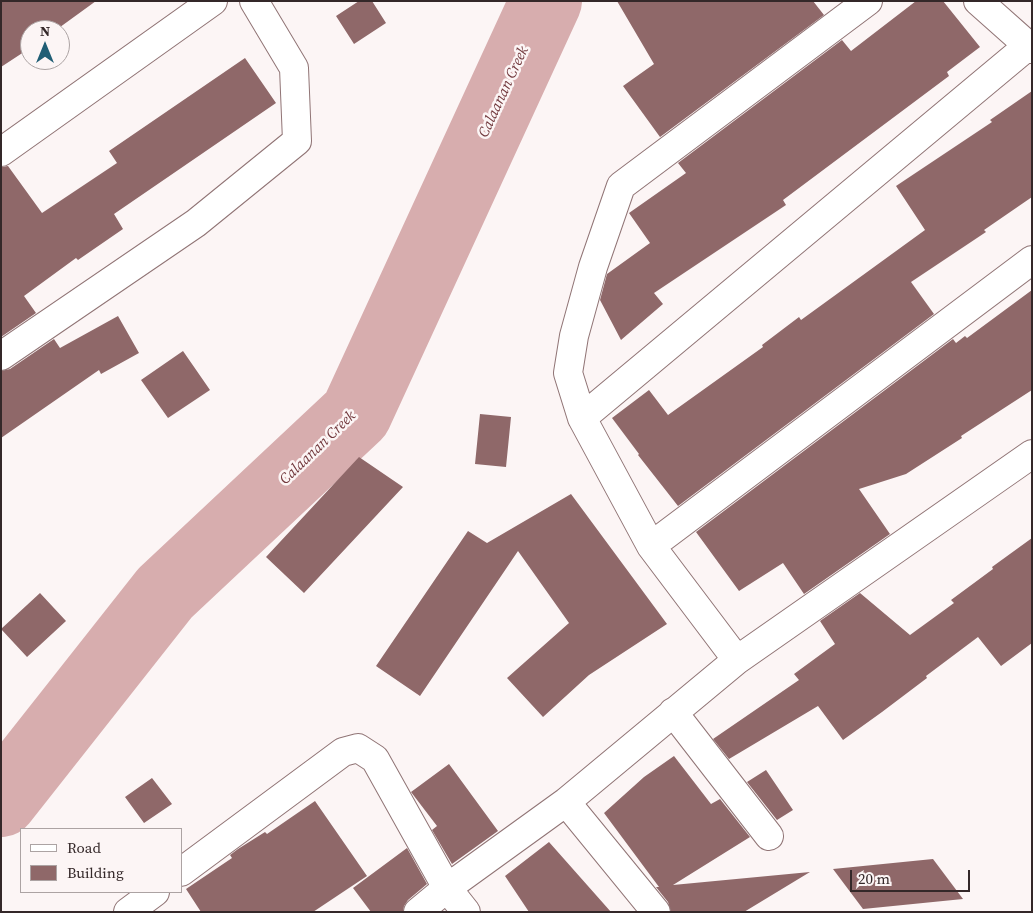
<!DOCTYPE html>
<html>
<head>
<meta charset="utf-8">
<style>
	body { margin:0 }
	#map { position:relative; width:1033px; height:913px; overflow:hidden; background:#fcf5f5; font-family:"Source Serif 4",serif }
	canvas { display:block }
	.frame { position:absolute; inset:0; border:2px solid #342829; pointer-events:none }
	.legend { position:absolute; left:20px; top:828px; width:162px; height:65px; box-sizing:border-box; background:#fcf5f5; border:1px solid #aca3a3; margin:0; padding:6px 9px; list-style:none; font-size:15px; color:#342829 }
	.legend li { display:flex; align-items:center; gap:10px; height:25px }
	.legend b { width:25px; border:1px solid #aca3a3 }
	.north { position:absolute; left:20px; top:20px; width:50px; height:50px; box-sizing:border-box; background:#fcf5f5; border:1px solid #aca3a3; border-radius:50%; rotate:0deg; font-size:14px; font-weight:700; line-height:20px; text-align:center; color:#342829 }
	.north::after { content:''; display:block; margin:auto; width:18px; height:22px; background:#205e75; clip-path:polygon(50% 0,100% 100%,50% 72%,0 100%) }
	.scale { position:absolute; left:850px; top:870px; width:120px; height:22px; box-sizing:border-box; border:2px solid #342829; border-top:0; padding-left:6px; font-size:15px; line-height:18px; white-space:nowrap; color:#342829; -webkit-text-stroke:4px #fcf5f5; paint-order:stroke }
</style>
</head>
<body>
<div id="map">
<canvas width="1033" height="913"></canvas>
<div class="frame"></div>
<ul class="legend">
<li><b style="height:6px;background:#fff"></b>Road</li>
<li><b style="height:14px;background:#8f6869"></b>Building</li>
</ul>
<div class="north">N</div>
<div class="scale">20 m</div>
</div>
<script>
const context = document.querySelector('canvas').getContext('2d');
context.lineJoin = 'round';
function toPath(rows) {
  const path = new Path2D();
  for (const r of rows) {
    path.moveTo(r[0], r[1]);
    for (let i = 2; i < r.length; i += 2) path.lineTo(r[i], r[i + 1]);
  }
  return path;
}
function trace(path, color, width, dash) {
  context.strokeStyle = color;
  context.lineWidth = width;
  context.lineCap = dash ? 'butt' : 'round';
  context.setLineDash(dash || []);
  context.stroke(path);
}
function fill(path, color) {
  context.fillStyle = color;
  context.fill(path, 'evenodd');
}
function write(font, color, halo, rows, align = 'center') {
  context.font = font + ' "Source Serif 4",serif';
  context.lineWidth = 5;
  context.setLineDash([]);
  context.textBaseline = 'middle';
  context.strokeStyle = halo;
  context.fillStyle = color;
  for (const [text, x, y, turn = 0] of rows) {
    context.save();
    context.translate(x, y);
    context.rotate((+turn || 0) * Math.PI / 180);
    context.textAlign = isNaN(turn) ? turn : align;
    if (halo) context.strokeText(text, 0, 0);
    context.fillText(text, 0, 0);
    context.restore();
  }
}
trace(toPath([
	[1,801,165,593,356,414,546,1]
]), '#d7adae', 72);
fill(toPath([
	[1,1,96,1,56,30,30,30,30,48,1,67],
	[359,1,372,1,386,23,354,44,336,16],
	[617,1,813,1,824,15,660,137,623,86,654,64],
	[916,1,943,1,980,47,947,72,949,76,783,200,786,205,654,293,663,304,621,340,600,300,607,274,650,243,629,213,686,173,678,163,842,40,851,51],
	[245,58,276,103,114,214,123,229,78,260,76,258,24,296,36,313,1,337,1,167,8,166,42,213,117,163,109,151],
	[1032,91,1032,197,984,230,986,232,911,282,934,314,678,506,638,455,639,454,612,418,649,390,668,415,763,347,762,345,799,317,801,320,925,230,896,186,992,122,990,120],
	[1032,290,1032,390,961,436,962,438,906,474,859,489,890,534,804,594,783,563,739,591,696,532,953,339,956,343,965,336,967,338],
	[118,316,139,353,101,374,99,370,1,438,1,371,10,369,54,339,60,348],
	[183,351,210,390,168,418,141,380],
	[480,414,511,417,506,467,475,464],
	[359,457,403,487,304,593,266,557],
	[571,494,667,624,589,675,543,717,507,678,569,623,518,551,420,696,376,666,468,531,487,543],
	[1032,538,1032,643,1001,666,978,637,926,676,927,678,882,712,843,740,818,706,729,759,713,739,799,680,794,674,835,644,820,621,860,593,910,635,954,603,951,600,993,569,992,567],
	[40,593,66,621,27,657,1,629],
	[674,756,711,804,720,799,750,837,673,885,810,872,744,912,671,912,668,902,656,887,659,887,604,813,644,777],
	[449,764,498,831,452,864,432,830,437,826,411,792],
	[766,770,793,810,777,820,747,782],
	[152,778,172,804,144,823,125,797],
	[315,801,367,876,313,912,201,912,186,889,232,858,230,855,238,849,265,832,267,834],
	[549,842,611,912,529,912,505,876],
	[407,848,427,884,408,900,404,906,403,912,371,912,353,888],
	[933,859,963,899,863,909,833,869]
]), '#8f6869');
const minor = toPath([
	[978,1,1032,49],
	[1,152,213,1],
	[1,356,196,223,297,141,294,68,254,1],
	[582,418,1029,45],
	[651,546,1032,260],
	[737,660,651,546,582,418,568,373,574,336,593,267,621,186,868,1],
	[673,712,769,836],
	[566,802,656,912],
	[181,872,343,752,358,748,375,759,447,888,466,912],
	[128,912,155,892],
	[418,912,447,888,566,802,737,660,1032,454]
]);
trace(minor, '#907475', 30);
trace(minor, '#fff', 28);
write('italic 15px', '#72393d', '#fcf5f5', [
	["Calaanan Creek",504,92,-65],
	["Calaanan Creek",318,448,-44]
]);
</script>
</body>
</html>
